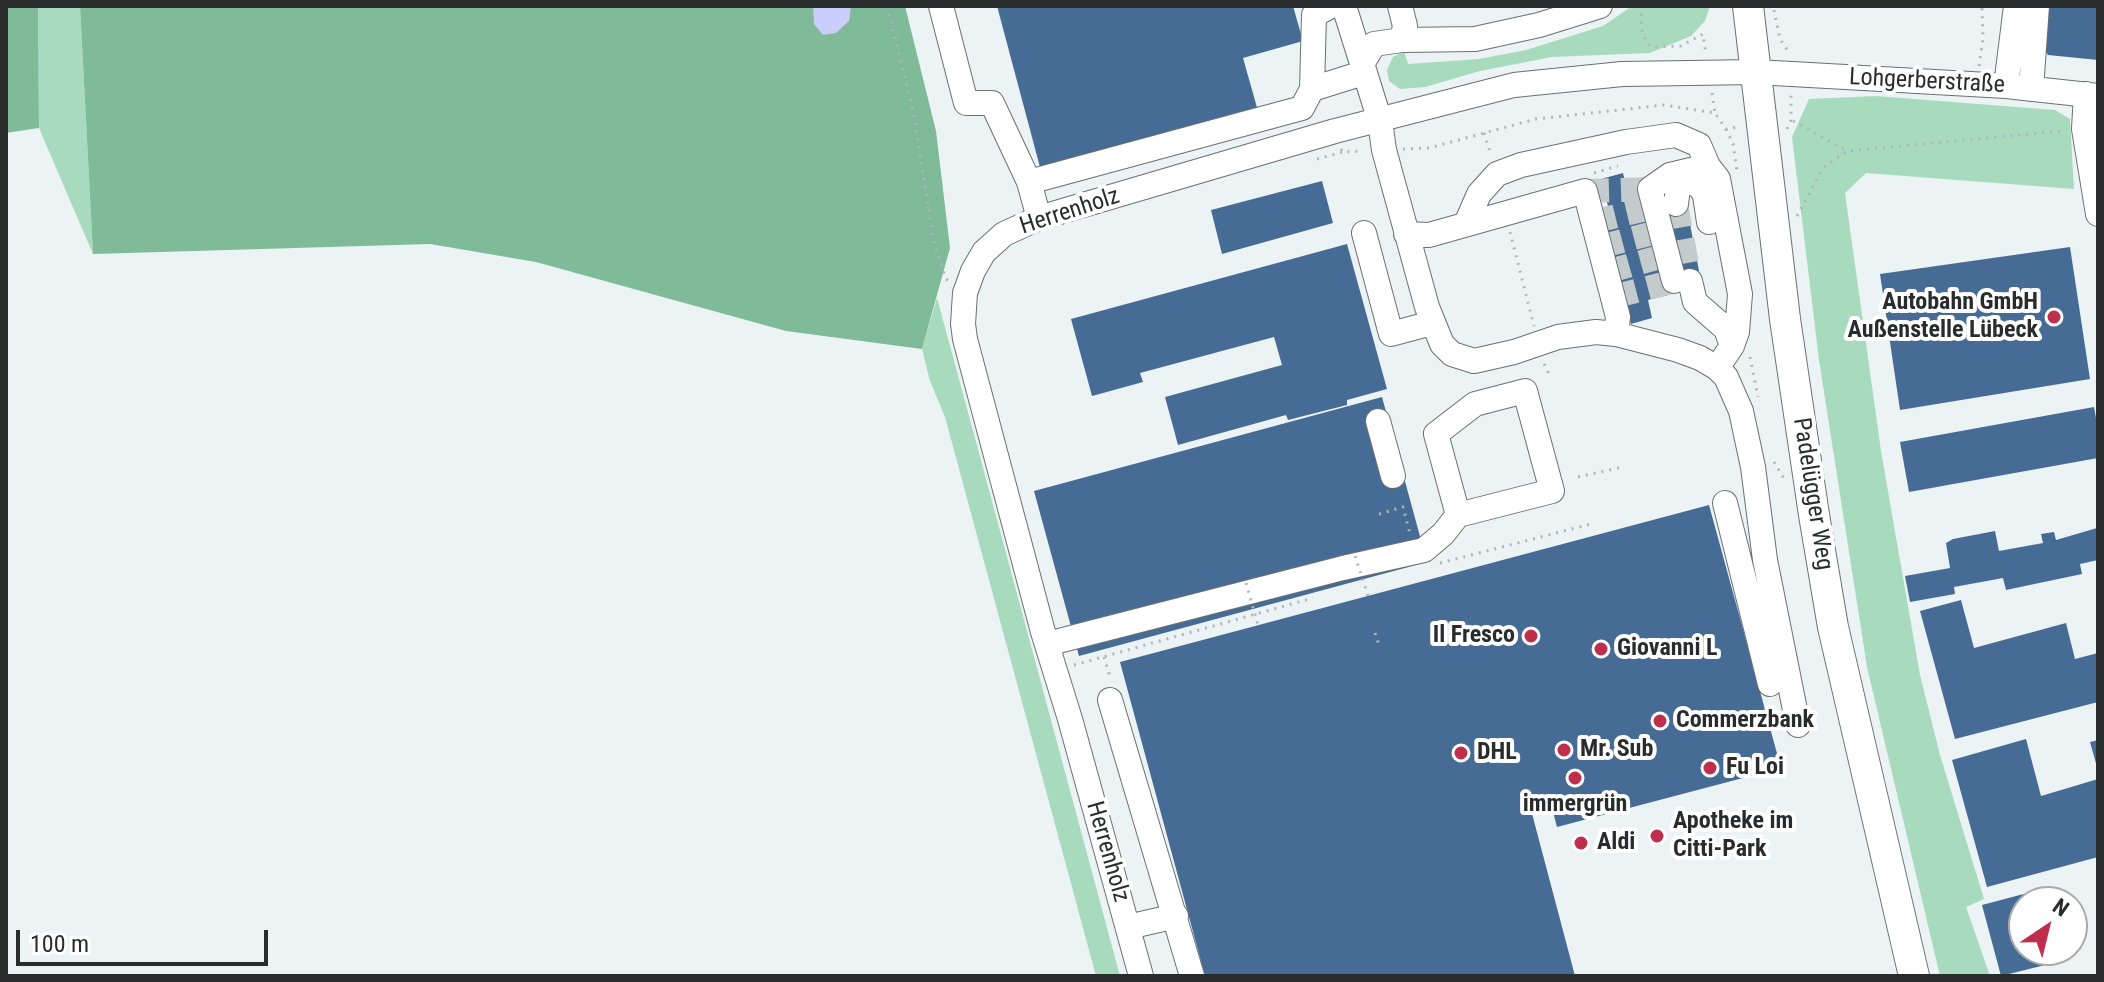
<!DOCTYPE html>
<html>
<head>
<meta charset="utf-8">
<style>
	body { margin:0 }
	#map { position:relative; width:2104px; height:982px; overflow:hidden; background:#ebf3f5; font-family:"Roboto Condensed",sans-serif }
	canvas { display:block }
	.frame { position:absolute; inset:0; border:8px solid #292c2d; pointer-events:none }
	.north { position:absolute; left:2008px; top:886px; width:80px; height:80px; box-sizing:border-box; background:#fff; border:2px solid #a9abab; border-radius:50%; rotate:35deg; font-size:22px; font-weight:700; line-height:32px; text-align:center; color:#292c2d }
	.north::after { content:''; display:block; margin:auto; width:28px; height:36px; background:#bf2e4c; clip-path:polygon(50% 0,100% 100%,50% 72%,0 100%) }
	.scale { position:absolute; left:16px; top:930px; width:252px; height:36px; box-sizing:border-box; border:4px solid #292c2d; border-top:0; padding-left:10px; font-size:24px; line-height:28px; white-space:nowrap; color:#292c2d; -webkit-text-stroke:6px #fff; paint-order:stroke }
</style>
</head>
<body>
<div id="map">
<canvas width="2104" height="982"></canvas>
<div class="frame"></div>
<div class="north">N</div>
<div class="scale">100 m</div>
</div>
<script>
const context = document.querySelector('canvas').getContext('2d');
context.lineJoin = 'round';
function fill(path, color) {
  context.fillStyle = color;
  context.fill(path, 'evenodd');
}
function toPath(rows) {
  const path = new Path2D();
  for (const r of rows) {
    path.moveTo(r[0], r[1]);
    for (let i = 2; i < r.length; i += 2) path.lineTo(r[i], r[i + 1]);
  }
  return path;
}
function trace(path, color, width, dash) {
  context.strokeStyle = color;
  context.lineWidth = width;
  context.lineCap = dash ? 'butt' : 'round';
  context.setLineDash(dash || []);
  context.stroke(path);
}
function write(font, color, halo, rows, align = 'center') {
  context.font = font + ' "Roboto Condensed",sans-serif';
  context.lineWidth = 8;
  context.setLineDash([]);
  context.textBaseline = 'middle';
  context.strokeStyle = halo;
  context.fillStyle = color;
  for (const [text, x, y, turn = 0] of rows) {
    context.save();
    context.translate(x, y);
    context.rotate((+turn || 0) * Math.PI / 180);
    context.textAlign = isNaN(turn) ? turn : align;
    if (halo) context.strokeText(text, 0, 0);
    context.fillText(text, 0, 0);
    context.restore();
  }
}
fill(toPath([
	[38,6,80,6,93,254,39,128],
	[1632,6,1710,6,1705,21,1691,36,1650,53,1552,57,1480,71,1425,87,1400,89,1389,81,1387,70,1393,57,1404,51,1408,64,1479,59,1526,50,1603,26],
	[1876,96,2055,110,2070,119,2074,189,1866,173,1845,193,1881,451,1920,675,1940,755,1984,899,1966,907,1990,976,1940,976,1867,667,1819,360,1792,137,1809,99],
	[937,298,975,438,1120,976,1096,976,945,417,930,381,922,349]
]), '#a8dbbd');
fill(toPath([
	[6,6,38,6,39,128,6,133],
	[80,6,905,6,936,131,950,248,922,349,786,331,536,262,430,244,93,254]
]), '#7fbb99');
fill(toPath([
	[813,6,851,6,849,21,836,33,823,35,814,24]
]), '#cbcefc');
fill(toPath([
	[997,6,1293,6,1303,41,1243,58,1258,111,1041,171],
	[2045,6,2098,6,2098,60,2048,55,2041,45],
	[1623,173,1632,210,1645,207,1668,295,1648,300,1652,318,1631,324,1600,217,1610,214,1601,179],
	[1322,181,1333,223,1222,254,1211,210],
	[1686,203,1699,271,1693,272,1681,282,1666,206],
	[1347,244,1387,389,1347,400,1347,405,1288,420,1286,415,1178,445,1165,397,1282,365,1274,337,1140,373,1143,382,1092,396,1071,319],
	[2070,247,2090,379,1900,410,1880,274],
	[1382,397,1427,562,1079,656,1034,491],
	[2094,407,2098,429,2098,458,1909,492,1900,442],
	[1709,505,1781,768,1557,827,1550,801,1530,806,1575,976,1205,976,1120,662],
	[2097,528,2098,560,2080,564,2082,574,2006,590,2003,578,1954,587,1955,594,1910,602,1905,576,1950,568,1946,543,1953,539,1995,531,1999,551,2043,543,2041,534,2054,532,2056,540],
	[1961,600,1974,648,2066,623,2075,659,2098,653,2098,702,1955,739,1920,611],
	[2026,739,2041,796,2098,779,2098,857,1987,887,1952,760],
	[2098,740,2098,767,2097,767,2090,742],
	[2050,887,2054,902,2024,902,2024,950,2058,950,2061,961,2001,976,1982,905]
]), '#466c96');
trace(toPath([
	[1585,191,1650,189],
	[1676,204,1690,281],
	[1592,222,1655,207],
	[1599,247,1661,231],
	[1606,272,1667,255],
	[1613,297,1674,281]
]), '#c4cbcd', 24, [24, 12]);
const minor = toPath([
	[941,6,966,103,992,103,1029,182],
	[1344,6,1380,121,1384,150,1427,307,1442,344,1452,354,1474,361,1514,352,1558,337,1596,332,1616,334,1678,350,1700,358,1717,368,1726,377,1741,411,1753,467,1765,560,1798,725],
	[1400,6,1405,26,1402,40],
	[1362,64,1374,44,1402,40,1475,39,1539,25,1600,6],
	[2006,86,2016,6],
	[1312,89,1363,73],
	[2031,89,2037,6],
	[2086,94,2084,129,2098,214],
	[1676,204,1678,188,1684,183,1691,182,1700,187,1705,195,1709,222],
	[1039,218,1029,182,1302,108,1312,89,1314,15,1331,6],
	[1466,224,1479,194,1497,174,1521,165,1626,142,1676,135,1699,145,1708,166],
	[1364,233,1391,334,1432,323],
	[1406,234,1429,235,1585,191,1618,317,1616,334],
	[1674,281,1650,189,1670,175,1708,166,1718,179,1740,294,1737,332,1732,346,1717,368],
	[1690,281,1695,302,1726,329,1732,346],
	[1378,421,1393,476],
	[1725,503,1770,684],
	[1047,644,1343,568,1424,550,1443,534,1458,515,1552,491,1525,391,1475,404,1436,434,1458,515],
	[1110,700,1192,976],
	[1128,927,1176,916],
	[1141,976,1070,719,1043,632,965,339,963,324,965,293,973,271,984,252,1004,234,1039,218,1335,131,1514,85,1622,74,1756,72,2006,86,2098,96]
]);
const major = toPath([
	[1748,6,1785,319,1814,515,1833,627,1914,976]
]);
trace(minor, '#6a7072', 26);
trace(major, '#6a7072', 32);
trace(toPath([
	[887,6,913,110,934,242,946,279,950,282],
	[1641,6,1641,27,1646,42,1653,47,1681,46,1703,34,1706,54],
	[1774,10,1780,39,1790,54],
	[1979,66,1983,39,1982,6],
	[1712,93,1715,113],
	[1793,121,1847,151],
	[1726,129,1733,144,1737,171],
	[1787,129,1791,120,1791,94],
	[1484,133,1491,155],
	[1341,149,1343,152,1363,151],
	[1403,149,1429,148,1536,119,1664,105,1715,113,1726,129,1738,127],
	[1317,159,1343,152],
	[1594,173,1618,166],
	[1797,216,1823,168,1847,151,2062,131],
	[1510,232,1534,326],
	[1750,357,1758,397],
	[1544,364,1551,378],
	[1774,462,1785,480],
	[1578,477,1623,467],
	[1379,514,1403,507,1410,534],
	[1440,563,1591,524],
	[1375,633,1380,648],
	[1104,657,1111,680],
	[1074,665,1313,598]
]), '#afb6b8', 3, [2, 6]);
trace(minor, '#fff', 24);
trace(major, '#fff', 30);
trace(toPath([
	[1355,556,1368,596],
	[1246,583,1258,625]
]), '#afb6b8', 3, [2, 6]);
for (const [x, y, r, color] of [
	[2054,317,8,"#bf2e4c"],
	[1531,636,8,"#bf2e4c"],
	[1601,649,8,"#bf2e4c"],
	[1660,721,8,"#bf2e4c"],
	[1564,750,8,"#bf2e4c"],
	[1461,753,8,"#bf2e4c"],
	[1710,768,8,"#bf2e4c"],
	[1575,778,8,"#bf2e4c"],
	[1657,836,8,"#bf2e4c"],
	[1581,843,8,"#bf2e4c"]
]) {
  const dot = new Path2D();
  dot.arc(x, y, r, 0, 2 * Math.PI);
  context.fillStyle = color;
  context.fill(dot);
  trace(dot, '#fff', 3);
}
write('24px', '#292c2d', '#fff', [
	["Lohgerberstraße",1927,82,3],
	["Herrenholz",1070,212,-18],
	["Padelügger Weg",1812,494,81],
	["Herrenholz",1107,852,74]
]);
write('bold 24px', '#292c2d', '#fff', [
	["Autobahn GmbH",2038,303,"right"],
	["Außenstelle Lübeck",2038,331,"right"],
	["Il Fresco",1515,636,"right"],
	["Giovanni L",1617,649],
	["Commerzbank",1676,721],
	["Mr. Sub",1580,750],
	["DHL",1477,753],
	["Fu Loi",1726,768],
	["immergrün",1575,805,"center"],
	["Apotheke im",1673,822],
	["Citti-Park",1673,850],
	["Aldi",1597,843]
], 'left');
</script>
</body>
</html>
